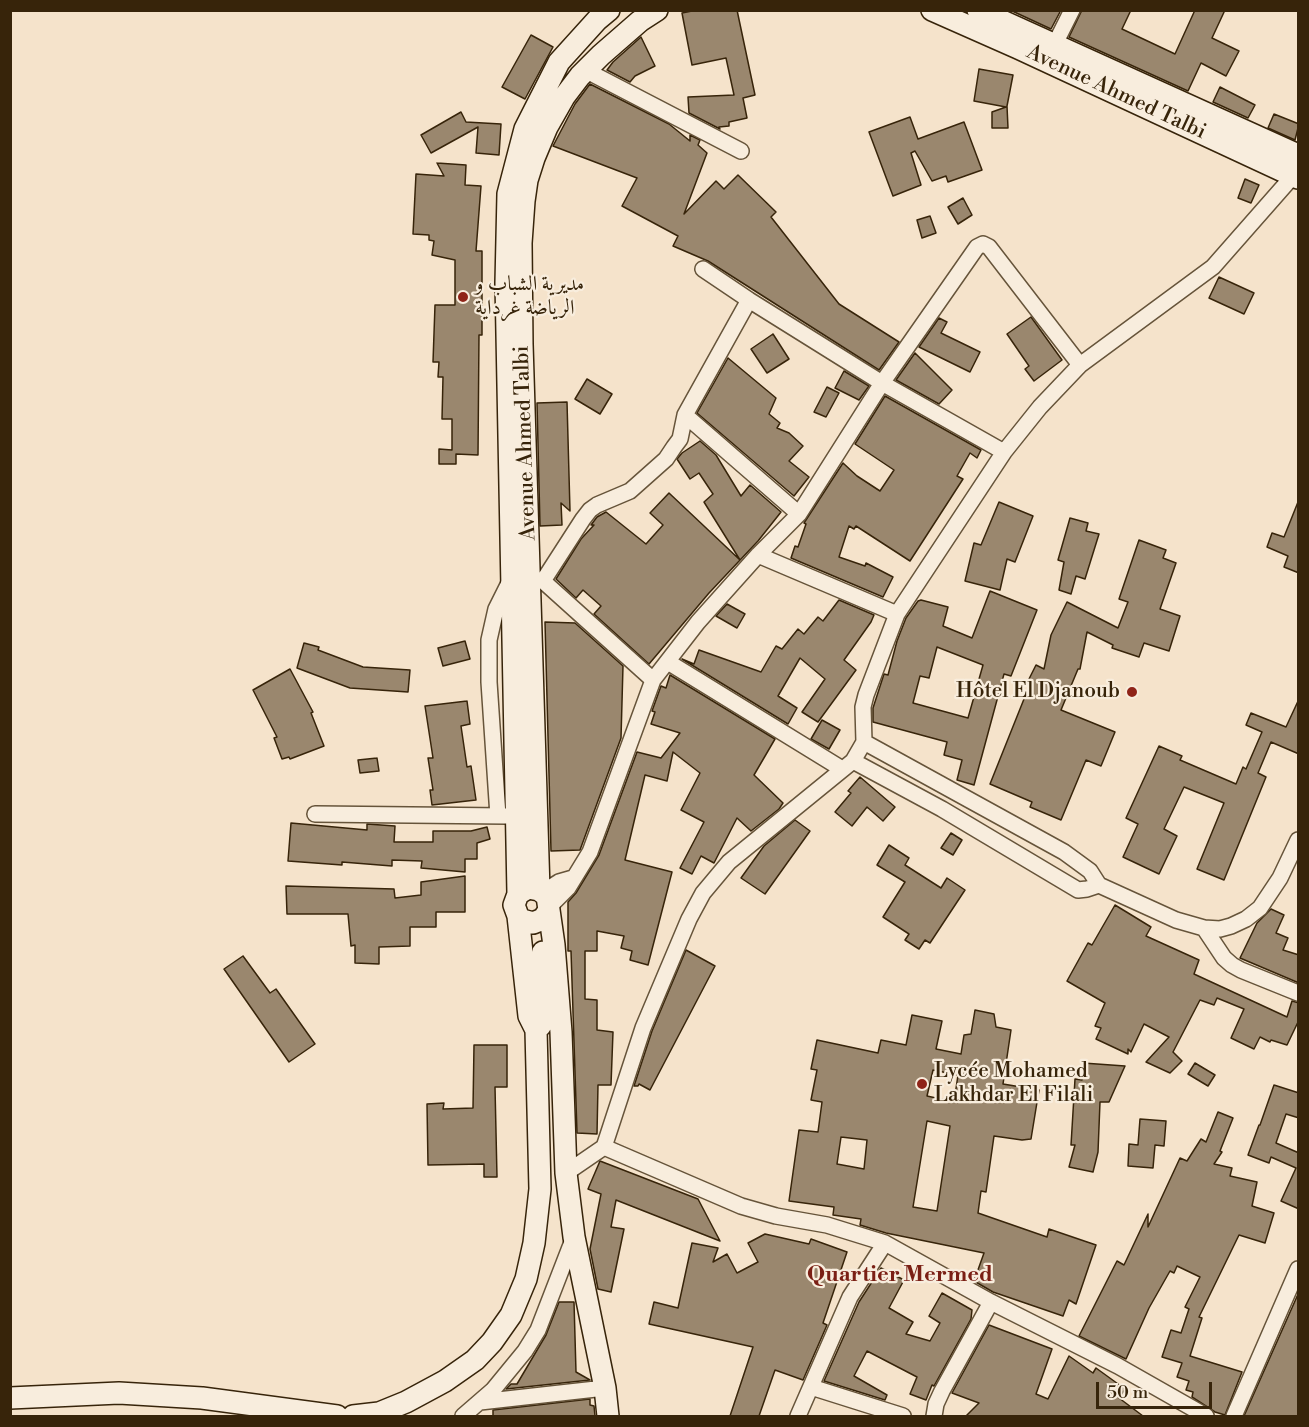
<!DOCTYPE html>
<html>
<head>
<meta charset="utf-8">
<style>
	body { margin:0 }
	#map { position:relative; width:1309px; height:1427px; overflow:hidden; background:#f5e3cb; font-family:"Libre Bodoni",serif }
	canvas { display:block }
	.frame { position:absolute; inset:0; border:12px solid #37240a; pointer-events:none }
	.scale { position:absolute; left:1096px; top:1382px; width:116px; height:27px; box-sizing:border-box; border:3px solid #37240a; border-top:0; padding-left:8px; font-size:18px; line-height:21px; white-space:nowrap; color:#37240a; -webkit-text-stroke:4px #f8eddd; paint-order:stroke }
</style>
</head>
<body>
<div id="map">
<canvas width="1309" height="1427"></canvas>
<div class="frame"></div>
<div class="scale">50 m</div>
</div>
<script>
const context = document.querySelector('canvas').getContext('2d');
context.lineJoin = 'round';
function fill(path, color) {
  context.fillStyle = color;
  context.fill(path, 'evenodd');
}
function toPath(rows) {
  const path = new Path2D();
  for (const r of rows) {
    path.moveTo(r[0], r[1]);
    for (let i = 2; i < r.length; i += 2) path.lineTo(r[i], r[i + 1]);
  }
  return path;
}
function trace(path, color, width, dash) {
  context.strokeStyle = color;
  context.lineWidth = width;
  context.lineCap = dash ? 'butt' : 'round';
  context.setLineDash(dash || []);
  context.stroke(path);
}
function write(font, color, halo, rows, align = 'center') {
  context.font = font + ' "Libre Bodoni",Amiri,serif';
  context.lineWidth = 4.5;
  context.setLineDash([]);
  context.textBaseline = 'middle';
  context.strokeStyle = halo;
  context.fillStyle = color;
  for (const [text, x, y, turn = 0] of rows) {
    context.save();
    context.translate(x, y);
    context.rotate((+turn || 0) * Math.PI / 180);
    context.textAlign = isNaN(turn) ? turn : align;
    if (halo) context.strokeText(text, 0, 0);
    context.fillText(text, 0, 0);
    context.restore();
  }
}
const building = toPath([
	[697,10,737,10,755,95,743,98,747,118,729,122,729,126,719,127,720,129,689,113,688,97,734,95,726,58,692,65,682,13,697,10],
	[1010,10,1061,10,1051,29,1010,10],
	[1082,10,1131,10,1122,29,1175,54,1195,10,1225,10,1212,38,1239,51,1226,76,1201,63,1188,91,1069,37,1082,10],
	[531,35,553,47,525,99,502,87,531,35],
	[641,37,655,66,635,76,630,82,607,70,613,62,641,37],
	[979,69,1013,75,1007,106,1008,128,992,128,992,112,1006,107,974,101,979,69],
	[590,84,669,124,690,141,690,135,700,140,698,145,707,153,684,214,716,181,724,189,738,175,776,212,771,217,839,304,899,342,879,370,708,261,673,246,678,236,622,206,637,178,553,146,575,104,590,84],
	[1220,87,1255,105,1248,118,1213,102,1220,87],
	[461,112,466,122,501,124,499,155,476,153,478,127,431,153,421,135,461,112],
	[1274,114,1299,124,1295,140,1268,128,1274,114],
	[910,117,918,139,964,122,982,170,948,182,946,176,932,181,915,151,911,153,921,185,893,196,869,132,910,117],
	[437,163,466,165,465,185,481,186,476,251,482,251,482,335,479,335,478,455,456,454,456,464,439,464,439,449,452,450,452,419,442,419,443,377,438,377,439,362,433,362,435,305,455,305,455,260,432,255,434,241,429,240,429,235,413,234,416,174,444,176,437,163],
	[1245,179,1259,185,1251,203,1238,198,1245,179],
	[963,198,972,215,958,224,948,207,963,198],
	[930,216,936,233,922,238,917,220,930,216],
	[1219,277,1254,293,1244,314,1209,298,1219,277],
	[1031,317,1062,360,1034,381,1025,369,1029,366,1007,334,1031,317],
	[939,318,947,322,941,333,980,352,970,372,919,347,939,318],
	[773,334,789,359,767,373,751,349,773,334],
	[915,353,952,390,939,404,896,380,915,353],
	[728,358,776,398,769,414,780,423,777,428,789,433,803,446,789,461,809,477,794,496,697,413,728,358],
	[844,371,869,386,859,400,835,388,844,371],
	[587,379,612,394,600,414,575,399,587,379],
	[827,387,839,393,826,417,814,412,827,387],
	[885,396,981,450,977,458,970,453,957,476,963,479,910,561,856,526,854,529,849,526,839,557,865,566,866,563,893,577,883,597,791,558,795,546,798,547,806,524,804,523,843,463,857,476,880,491,894,470,855,444,885,396],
	[567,402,570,511,561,503,562,525,540,526,537,403,567,402],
	[700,441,716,455,741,496,750,485,781,512,758,541,709,593,649,664,594,614,601,606,583,590,576,598,556,579,581,539,594,525,591,525,597,517,606,512,646,544,663,525,650,513,669,493,740,560,704,502,713,494,699,473,690,479,677,459,682,453,700,441],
	[999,502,1033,516,1015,562,1007,559,1000,590,965,581,974,543,981,545,999,502],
	[1298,502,1299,502,1299,573,1284,567,1288,556,1267,547,1272,533,1284,537,1298,502],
	[1070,518,1088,523,1086,531,1099,534,1085,579,1076,576,1071,594,1059,590,1064,562,1058,560,1070,518],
	[1139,540,1166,550,1163,558,1176,563,1160,609,1180,616,1169,651,1144,643,1139,657,1112,648,1113,645,1087,632,1080,669,1078,669,1061,710,1115,732,1101,766,1086,760,1061,820,1030,807,1032,802,990,784,1030,684,1027,683,1036,665,1044,669,1051,635,1067,602,1118,628,1128,602,1119,599,1139,540],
	[990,591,1037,610,1011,676,1004,674,974,785,957,780,962,760,944,755,947,742,873,722,873,708,884,674,888,675,897,641,906,618,918,601,921,600,948,607,943,626,972,638,990,591],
	[937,647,983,665,968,718,913,703,920,676,929,678,937,647],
	[839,600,874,615,871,622,844,660,856,670,818,722,802,712,825,679,800,658,778,696,797,708,788,724,682,659,694,664,699,650,761,672,776,646,782,649,798,629,804,634,818,617,823,621,839,600],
	[727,604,745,614,737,628,716,616,727,604],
	[545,622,575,623,623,666,621,738,580,850,551,851,545,622],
	[465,641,470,659,443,666,438,648,465,641],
	[304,643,319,647,318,650,363,667,410,670,408,692,350,688,297,668,304,643],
	[290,669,313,712,311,713,324,746,290,759,289,757,282,759,274,738,277,737,253,690,290,669],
	[670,675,775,739,754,775,783,803,779,809,751,831,737,818,714,863,701,856,692,874,680,868,704,822,681,810,700,773,673,752,667,781,645,775,625,860,672,872,648,965,630,960,632,951,621,948,624,936,597,931,597,951,585,951,585,999,597,1000,597,1030,613,1032,611,1085,598,1085,597,1134,577,1133,571,951,568,951,568,902,576,893,599,855,637,752,661,758,680,733,651,724,655,712,652,711,661,686,666,688,670,675],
	[1299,699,1299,754,1271,742,1258,773,1266,777,1224,880,1197,869,1224,803,1184,787,1164,829,1177,836,1159,874,1123,857,1138,824,1126,818,1159,746,1182,756,1180,760,1236,784,1243,767,1246,769,1262,732,1246,725,1251,713,1286,727,1299,699],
	[467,701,470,724,461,726,467,767,471,766,476,800,432,805,430,790,433,790,428,758,433,758,425,706,467,701],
	[822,720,840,730,829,749,811,739,822,720],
	[377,758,379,771,360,773,358,760,377,758],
	[860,777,895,807,883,821,867,807,852,826,835,812,851,793,848,791,860,777],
	[795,820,810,831,765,894,741,878,764,846,795,820],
	[291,823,367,830,367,824,395,826,394,842,433,842,433,831,471,831,487,827,490,839,477,843,477,859,465,859,465,872,421,868,422,861,392,860,392,866,342,862,342,865,288,861,291,823],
	[951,833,962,840,953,855,941,848,951,833],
	[889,845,909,858,905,865,941,888,947,878,965,890,930,943,925,940,919,949,905,940,909,934,883,917,905,882,877,865,889,845],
	[465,876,465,912,436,912,436,927,410,927,410,946,379,947,379,964,355,963,355,945,351,946,348,914,287,914,286,886,394,889,395,898,421,895,421,882,465,876],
	[1115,905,1151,927,1146,936,1199,960,1194,974,1287,1017,1292,1001,1299,1003,1299,1020,1287,1045,1271,1040,1270,1042,1260,1037,1254,1049,1231,1038,1244,1009,1217,998,1214,1005,1200,1000,1173,1052,1182,1061,1170,1073,1146,1062,1169,1037,1144,1024,1131,1052,1128,1049,1128,1054,1096,1039,1101,1028,1095,1026,1105,1003,1067,981,1088,943,1092,945,1115,905],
	[1271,909,1284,915,1276,933,1288,938,1283,950,1299,955,1299,983,1240,958,1257,923,1271,909],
	[686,950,715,966,650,1090,639,1084,638,1086,634,1086,652,1031,686,950],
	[243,956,270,993,276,989,315,1044,289,1062,224,969,243,956],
	[975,1010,994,1014,996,1027,1011,1030,1003,1084,1039,1090,1031,1139,1022,1140,994,1136,986,1192,981,1191,978,1213,1047,1237,1049,1229,1096,1245,1076,1304,1069,1300,1063,1316,993,1292,974,1281,984,1253,886,1233,860,1225,861,1219,833,1215,834,1207,789,1201,799,1130,818,1132,822,1102,811,1100,817,1070,811,1069,817,1040,878,1053,881,1040,906,1045,912,1015,942,1021,936,1049,961,1054,964,1035,971,1034,975,1010],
	[933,1070,958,1075,954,1102,927,1096,933,1070],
	[927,1121,950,1126,937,1211,913,1207,927,1121],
	[841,1137,867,1140,864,1169,837,1164,841,1137],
	[474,1045,507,1045,507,1087,495,1087,497,1177,484,1177,484,1164,428,1165,427,1104,444,1103,443,1109,473,1108,474,1045],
	[1083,1063,1125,1066,1109,1102,1100,1102,1098,1152,1093,1172,1069,1167,1075,1145,1071,1145,1075,1079,1082,1080,1083,1063],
	[1195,1063,1215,1075,1208,1086,1188,1074,1195,1063],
	[1274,1085,1299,1093,1299,1118,1286,1114,1276,1143,1299,1153,1299,1209,1281,1201,1296,1168,1271,1157,1269,1163,1248,1155,1259,1125,1260,1125,1274,1085],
	[1218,1112,1233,1118,1220,1151,1222,1152,1214,1164,1232,1168,1230,1176,1257,1182,1252,1206,1274,1213,1265,1243,1239,1235,1199,1317,1202,1318,1190,1356,1242,1372,1225,1415,1215,1412,1192,1397,1193,1392,1186,1390,1189,1381,1177,1377,1182,1363,1162,1357,1171,1330,1181,1333,1189,1309,1185,1307,1200,1277,1177,1266,1174,1273,1170,1271,1149,1308,1126,1359,1079,1336,1117,1261,1124,1265,1148,1214,1148,1227,1180,1158,1187,1161,1201,1139,1206,1142,1218,1112],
	[1140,1119,1166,1121,1164,1146,1155,1145,1153,1168,1128,1166,1129,1144,1138,1145,1140,1119],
	[600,1161,698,1199,720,1241,616,1200,611,1227,624,1229,611,1292,598,1289,590,1249,601,1194,588,1189,600,1161],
	[765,1234,809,1244,811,1239,847,1252,823,1323,827,1325,803,1380,775,1370,759,1416,730,1416,753,1347,649,1324,654,1302,678,1308,692,1243,718,1248,713,1262,727,1254,737,1273,758,1262,748,1243,765,1234],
	[881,1268,904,1280,889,1308,913,1322,906,1334,930,1341,940,1323,929,1316,942,1293,972,1310,971,1319,934,1386,932,1385,926,1400,910,1394,917,1377,867,1351,854,1376,887,1395,885,1400,824,1381,859,1302,881,1268],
	[1299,1292,1299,1416,1244,1416,1299,1292],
	[559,1302,574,1302,576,1372,590,1380,506,1389,511,1384,517,1384,546,1335,559,1302],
	[989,1325,1052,1349,1036,1394,1048,1399,1069,1356,1093,1373,1096,1368,1125,1389,1119,1398,1143,1416,966,1416,979,1403,952,1393,989,1325],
	[590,1399,590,1405,594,1406,595,1416,493,1416,493,1410,590,1399]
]);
fill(building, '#9a876e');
trace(building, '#37240a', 1.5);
const minor = toPath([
	[1055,44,1072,10],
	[585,70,741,151],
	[703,269,749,300,882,383,1004,452],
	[685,415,799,514],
	[758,555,897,614],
	[535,579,543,581,653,680],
	[543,581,583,519,590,510,597,505,630,491,666,459,674,447,680,439,685,415,749,300],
	[668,662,842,769],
	[864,742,1064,852,1090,871,1099,885,1176,920,1204,928,1220,929,1231,926,1246,919,1260,908,1280,878,1298,840],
	[853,761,942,809,1078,890,1087,889,1099,885],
	[315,814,506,816],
	[498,816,489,682,489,640,496,609,510,581],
	[543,892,559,882,573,878],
	[549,907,568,888,590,852,653,680,698,622,758,555,799,514,882,383,977,247,983,244,989,247,1080,365],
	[1204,928,1224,958,1232,965,1241,970,1298,993],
	[604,1147,741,1206,776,1216,827,1225,885,1243,991,1302,1118,1366,1206,1416],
	[566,1173,604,1147,643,1028,689,919,703,893,729,862,853,761,864,742,863,707,866,695,897,614,1004,452,1040,407,1080,365,1213,267,1293,176,1298,166],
	[811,1387,903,1416],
	[480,1402,605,1388],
	[463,1416,493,1390,525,1351,538,1330,574,1237],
	[798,1416,850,1297,885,1243],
	[934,1416,936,1404,942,1391,991,1302],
	[1234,1416,1298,1269]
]);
const secondary = toPath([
	[932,10,1018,48,1298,178],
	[978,10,1298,155],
	[539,890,522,344,521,243,524,201,527,180,534,158,547,127,564,97,580,76,601,55,640,21,657,10],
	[518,894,506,283,508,194,525,129,559,62,597,20,609,10],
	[549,910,554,945,561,1032,566,1173,574,1237,605,1388,608,1416],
	[536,1030,541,1025,543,952],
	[10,1398,119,1393,202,1398,337,1416],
	[353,1416,379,1413,406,1402,445,1381,475,1360,492,1342,511,1315,526,1279,534,1243,540,1189,536,1030,529,1016,518,916,514,905,518,894,528,888,539,890,547,896,549,910,543,919,533,923,522,920,518,916]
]);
trace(minor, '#66543a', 18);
trace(secondary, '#37240a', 24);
trace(minor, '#f8eddd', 15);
trace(secondary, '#f8eddd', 21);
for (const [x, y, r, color] of [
	[463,297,6,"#8f2418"],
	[1132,692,6,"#8f2418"],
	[922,1084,6,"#8f2418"]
]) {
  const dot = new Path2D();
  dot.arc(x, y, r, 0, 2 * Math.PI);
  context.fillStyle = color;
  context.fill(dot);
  trace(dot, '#f8eddd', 2);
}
write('21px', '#37240a', '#f8eddd', [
	["Avenue Ahmed Talbi",1116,93,25],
	["Avenue Ahmed Talbi",526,443,-92]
]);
write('21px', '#37240a', '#f8eddd', [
	["مديرية الشباب و",475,285],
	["الرياضة غرداية",475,309],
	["Hôtel El Djanoub",1120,692,"right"],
	["Lycée Mohamed",934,1072],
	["Lakhdar El Filali",934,1096]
], 'left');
write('bold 22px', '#7a1f14', '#f8eddd', [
	["Quartier Mermed",900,1276]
]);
</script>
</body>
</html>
